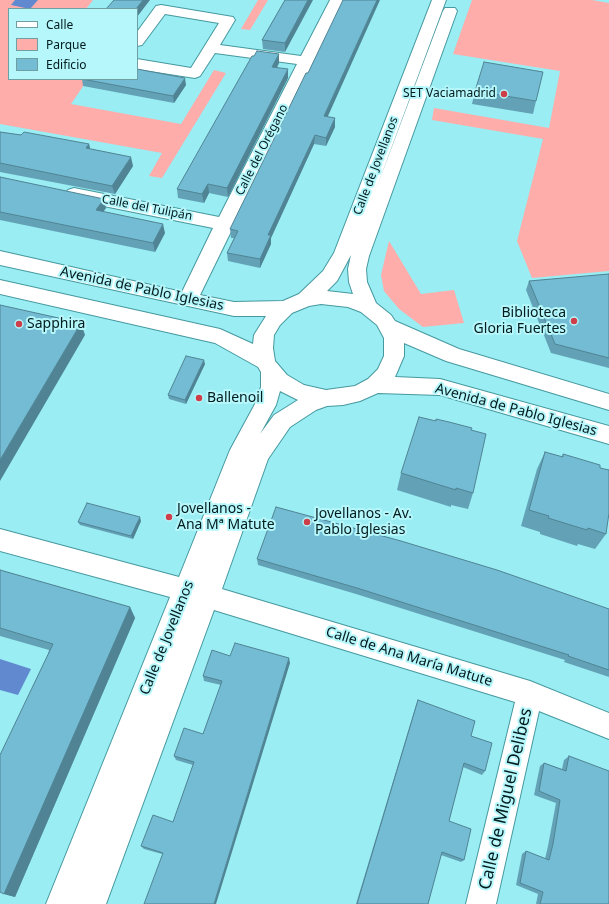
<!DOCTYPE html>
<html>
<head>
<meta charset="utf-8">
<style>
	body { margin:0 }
	#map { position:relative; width:609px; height:904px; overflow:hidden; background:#9aedf2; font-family:"Noto Sans",sans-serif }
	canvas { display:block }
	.legend { position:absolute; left:8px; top:8px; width:130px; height:72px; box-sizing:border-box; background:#b6f7fb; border:1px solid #6e9fa2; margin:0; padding:5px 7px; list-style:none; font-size:12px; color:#021b1d }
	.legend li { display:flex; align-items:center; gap:8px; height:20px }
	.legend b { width:20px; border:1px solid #6e9fa2 }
</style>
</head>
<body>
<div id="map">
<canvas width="609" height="904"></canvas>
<ul class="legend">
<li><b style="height:5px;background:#fff"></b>Calle</li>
<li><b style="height:11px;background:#feadab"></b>Parque</li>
<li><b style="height:11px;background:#73bcd4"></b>Edificio</li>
</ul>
</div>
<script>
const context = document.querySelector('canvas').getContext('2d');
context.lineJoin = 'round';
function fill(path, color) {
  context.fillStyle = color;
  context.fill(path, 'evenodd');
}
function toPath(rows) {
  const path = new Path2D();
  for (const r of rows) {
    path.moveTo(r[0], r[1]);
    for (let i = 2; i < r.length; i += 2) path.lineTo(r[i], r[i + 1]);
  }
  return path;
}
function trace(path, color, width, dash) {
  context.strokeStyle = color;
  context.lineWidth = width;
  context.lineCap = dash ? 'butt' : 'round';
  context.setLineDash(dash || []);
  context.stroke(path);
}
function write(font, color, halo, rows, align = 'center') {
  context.font = font + ' "Noto Sans",sans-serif';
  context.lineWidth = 4;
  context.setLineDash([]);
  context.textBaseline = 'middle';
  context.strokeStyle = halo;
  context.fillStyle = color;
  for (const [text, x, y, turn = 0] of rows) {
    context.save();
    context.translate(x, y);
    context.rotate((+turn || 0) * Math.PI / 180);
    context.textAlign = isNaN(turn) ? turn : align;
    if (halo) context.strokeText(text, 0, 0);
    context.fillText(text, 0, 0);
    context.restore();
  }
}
fill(toPath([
	[0,0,93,0,86,9,9,9,9,79,88,79,71,104,181,124,214,70,226,73,162,178,149,176,162,153,0,124],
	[258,0,268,0,250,30,241,29],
	[472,0,592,0,609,3,609,271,532,278,517,241,543,139,432,120,434,108,549,128,560,71,453,54],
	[389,241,421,294,454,290,464,323,423,327,399,309,384,291,381,275]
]), '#feadab');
fill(toPath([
	[15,0,38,0,30,9,11,5],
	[0,659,31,669,18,695,0,690]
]), '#6189cf');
const minor = toPath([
	[330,0,344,0,200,295,234,302,283,301,299,294,323,271,334,253,432,0,446,0,375,192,443,11,445,8,455,8,457,11,369,256,366,269,367,282,376,303,391,315,395,321,459,349,609,394,609,410,446,361,404,343,404,356,395,377,440,379,609,426,609,444,440,395,378,393,360,401,343,405,327,406,316,410,290,427,268,459,222,589,530,681,609,713,609,739,539,711,496,904,466,904,515,702,214,610,106,904,46,904,170,597,0,551,0,529,179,577,230,450,255,404,261,387,261,372,258,367,215,343,0,294,0,280,220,329,253,344,254,335,266,316,234,316,0,265,0,251,182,292,213,228,74,200,68,198,65,194,68,190,74,188,219,217,297,64,215,53,200,76,195,78,137,69,137,59,191,68,219,23,165,14,142,45,137,46,137,32,156,6,161,5,233,17,235,20,220,45,301,56,330,0],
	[351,255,348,269,349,282,353,294,327,291,337,281,351,255],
	[321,304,348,307,361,312,377,325,384,338,384,356,378,369,368,379,355,386,326,390,304,385,287,375,275,361,273,348,274,335,280,325,292,313,309,306,321,304],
	[280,391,298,400,274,415,260,434,276,405,280,391]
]);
trace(minor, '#45999f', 2);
fill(minor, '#fff');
fill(toPath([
	[285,0,285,52,263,49,262,40],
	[279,54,279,63,277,68,288,78,228,197,209,193,204,203,178,198,177,189],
	[82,79,186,85,174,103,83,86],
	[475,91,536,101,533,114,472,104],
	[328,117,335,118,335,127,326,146,314,144,271,238,271,244,260,268,228,261,227,253,234,238,231,238,230,229],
	[0,132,89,144,90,149,133,166,115,194,0,172],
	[0,177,106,208,103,212,165,233,155,252,0,220],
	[609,274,609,368,551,353,526,290,529,281],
	[205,364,186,404,169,399,168,395],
	[471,430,473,493,468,509,451,505,451,507,397,490,401,473],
	[545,452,562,457,563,454,600,468,606,534,595,549,578,544,577,546,540,534,540,532,521,526,537,469],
	[141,521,133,539,80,525,78,522],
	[257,559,609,609,609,677,564,662,565,660,356,594,258,565],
	[0,570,130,607,135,618,15,897,4,894,49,650,0,636],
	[230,656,290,663,162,854,144,849,141,846,173,822,193,765,176,760,174,756,203,734,221,685,204,681,203,676],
	[418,700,471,736,485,771,482,775,463,767,449,821,464,860,461,862,441,855,428,904,356,904,416,705],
	[569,756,609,904,536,904,538,894,516,885,522,854,526,851,545,859,548,846,556,803,534,795,540,766,544,763,562,769,564,760]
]), '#63a2b6');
fill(toPath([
	[143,0,150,0,137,17,137,9,136,9],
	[308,0,313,0,285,52,285,43],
	[377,0,380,0,324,125,324,116],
	[279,54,279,63,272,76,272,67],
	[288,69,288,78,228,197,227,188],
	[185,78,186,85,174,103,173,96],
	[335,118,335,127,326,146,326,138],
	[315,135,314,144,271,238,271,244,260,268,260,259,268,235],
	[89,144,91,153,86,148],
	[131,157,133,166,115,194,112,186],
	[208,184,209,193,204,203,202,194],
	[104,199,106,208,98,219,96,210],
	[163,224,165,233,155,252,153,243],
	[81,323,85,335,0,481,0,460],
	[204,360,205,364,186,404,185,400],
	[140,517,141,521,133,539,131,536],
	[130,607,135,618,15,897,4,894],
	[289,658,290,663,216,904,214,904]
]), '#508494');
const building = toPath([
	[114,0,143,0,136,9,106,9,114,0],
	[285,0,308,0,285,43,262,40,285,0],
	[343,0,377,0,324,116,335,118,326,138,315,135,268,235,271,235,260,259,227,253,238,231,230,229,306,73,308,73,343,0],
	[257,51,279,54,272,67,288,69,227,188,208,184,202,194,177,189,252,56,254,56,257,51],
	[484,62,543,72,536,101,475,91,484,62],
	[137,69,185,78,173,96,82,79,137,79,137,69],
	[0,132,21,135,24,132,89,144,86,148,131,157,112,186,0,163,0,132],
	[0,177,104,199,96,210,163,224,153,243,0,212,0,177],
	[609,274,609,358,555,344,529,281,609,274],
	[0,305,81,323,0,460,0,305],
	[186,356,204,360,185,400,168,395,186,356],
	[419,417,436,421,436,419,449,422,472,428,471,430,486,434,473,493,456,488,456,490,401,473,419,417],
	[545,452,563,457,563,454,600,465,600,468,609,470,609,513,606,534,588,528,587,530,548,518,549,516,529,510,545,452],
	[87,503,140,517,131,536,78,522,87,503],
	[276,507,401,541,497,570,609,609,609,670,568,656,569,655,357,588,257,559,276,507],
	[0,570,130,607,4,894,0,892,0,755,53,644,0,628,0,570],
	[235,643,289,658,214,904,144,904,163,853,141,846,153,815,173,822,194,762,174,756,184,728,203,734,222,681,203,676,212,650,230,656,235,643],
	[418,700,475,721,471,736,492,743,485,771,464,763,449,821,471,829,464,860,442,852,428,904,357,904,418,700],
	[569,756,609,771,609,904,540,904,543,892,520,883,526,851,549,860,553,844,560,800,539,791,544,763,566,771,569,756]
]);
fill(building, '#73bcd4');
trace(building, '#508494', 1);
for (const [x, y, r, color] of [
	[504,94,4,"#cd3e48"],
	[574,321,4,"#cd3e48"],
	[19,324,4,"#cd3e48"],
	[199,398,4,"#cd3e48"],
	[169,517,4,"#cd3e48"],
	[307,522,4,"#cd3e48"]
]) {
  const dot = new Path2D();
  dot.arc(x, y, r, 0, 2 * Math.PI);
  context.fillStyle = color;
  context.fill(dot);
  trace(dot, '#b6f7fb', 1.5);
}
write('12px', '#021b1d', '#b6f7fb', [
	["SET Vaciamadrid",496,94]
], 'right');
write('12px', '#021b1d', '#b6f7fb', [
	["Calle del Orégano",262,150,-63],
	["Calle de Jovellanos",376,166,-69],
	["Calle del Tulipán",147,208,11]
]);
write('14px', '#021b1d', '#b6f7fb', [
	["Avenida de Pablo Iglesias",142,289,12],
	["Avenida de Pablo Iglesias",516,410,15],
	["Calle de Jovellanos",167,638,-68],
	["Calle de Ana María Matute",409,657,17]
]);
write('14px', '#021b1d', '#b6f7fb', [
	["Biblioteca",566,313,"right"],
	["Gloria Fuertes",566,329,"right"],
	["Sapphira",27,324],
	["Ballenoil",207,398],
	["Jovellanos -",177,509],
	["Ana Mª Matute",177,525],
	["Jovellanos - Av.",315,514],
	["Pablo Iglesias",315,530]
], 'left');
write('17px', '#021b1d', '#b6f7fb', [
	["Calle de Miguel Delibes",506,799,-77]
]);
</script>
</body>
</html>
